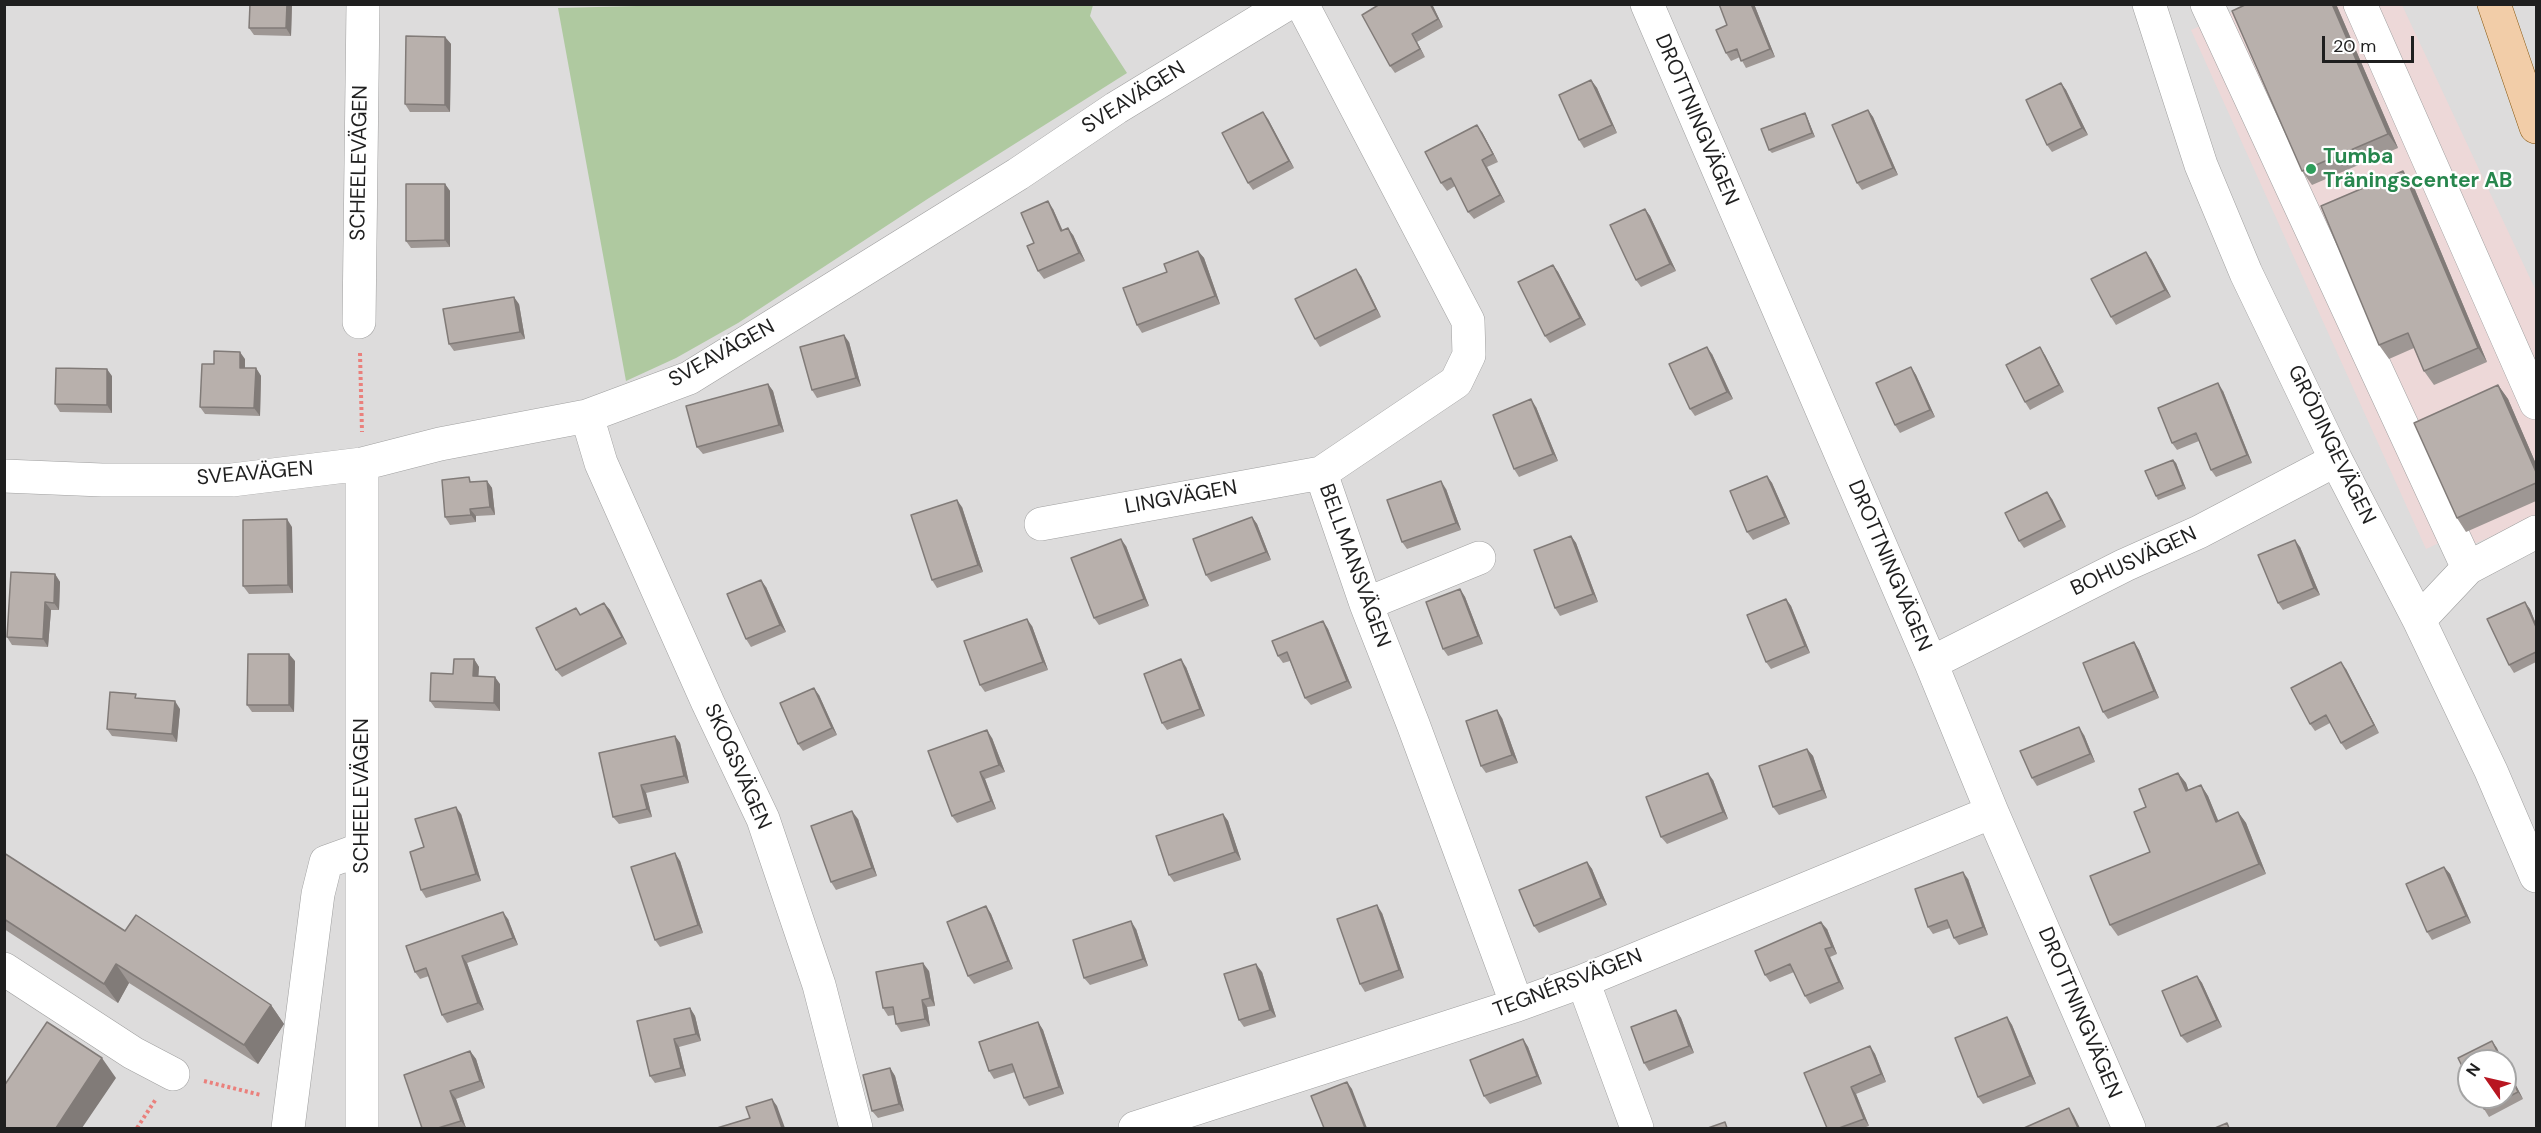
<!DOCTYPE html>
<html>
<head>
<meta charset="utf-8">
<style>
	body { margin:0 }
	#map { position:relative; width:2541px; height:1133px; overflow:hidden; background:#efebe6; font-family:"DM Sans",sans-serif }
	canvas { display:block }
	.frame { position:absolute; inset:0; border:6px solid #1f1f1f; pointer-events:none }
	.north { position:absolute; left:2457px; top:1049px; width:60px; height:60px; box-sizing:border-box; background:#fff; border:2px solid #a5a5a5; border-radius:50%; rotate:304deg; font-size:16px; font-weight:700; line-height:24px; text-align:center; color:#1f1f1f }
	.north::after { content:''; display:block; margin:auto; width:21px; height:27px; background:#b81621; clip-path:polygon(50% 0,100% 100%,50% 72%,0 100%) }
	.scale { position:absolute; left:2322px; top:36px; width:92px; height:27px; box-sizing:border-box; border:3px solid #1f1f1f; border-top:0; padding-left:8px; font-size:18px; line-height:21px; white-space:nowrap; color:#1f1f1f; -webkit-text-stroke:4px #fff; paint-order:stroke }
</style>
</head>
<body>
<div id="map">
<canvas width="2541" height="1133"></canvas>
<div class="frame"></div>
<div class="north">N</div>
<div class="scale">20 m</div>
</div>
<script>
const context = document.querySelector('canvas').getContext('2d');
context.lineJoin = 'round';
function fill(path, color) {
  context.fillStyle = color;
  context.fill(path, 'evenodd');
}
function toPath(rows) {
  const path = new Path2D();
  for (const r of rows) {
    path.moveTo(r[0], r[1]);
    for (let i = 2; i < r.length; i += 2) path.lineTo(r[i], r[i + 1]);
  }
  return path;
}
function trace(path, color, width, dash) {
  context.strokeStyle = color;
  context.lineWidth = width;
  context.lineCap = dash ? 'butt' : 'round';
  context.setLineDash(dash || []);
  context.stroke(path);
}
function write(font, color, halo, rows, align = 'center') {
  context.font = font + ' "DM Sans",sans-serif';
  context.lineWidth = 4.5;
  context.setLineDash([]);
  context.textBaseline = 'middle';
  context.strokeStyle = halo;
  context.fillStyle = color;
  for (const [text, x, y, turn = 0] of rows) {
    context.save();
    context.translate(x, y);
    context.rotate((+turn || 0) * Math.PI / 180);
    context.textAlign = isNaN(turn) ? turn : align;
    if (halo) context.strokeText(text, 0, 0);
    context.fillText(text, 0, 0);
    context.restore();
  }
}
fill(toPath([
	[5,5,2536,5,2536,1128,5,1128],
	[2469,1061,2505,1061,2505,1097,2469,1097]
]), '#dddcdc');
fill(toPath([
	[2248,5,2402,5,2536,291,2536,517,2474,544,2467,530,2426,549,2191,30]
]), '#edd8d8');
fill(toPath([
	[716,4,1093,5,1090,16,1127,73,929,198,738,323,676,358,626,381,558,8]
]), '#afc9a0');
const minor = toPath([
	[1302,4,1468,321,1469,355,1456,382,1321,473,1366,604,1413,724,1517,1005],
	[1647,4,1931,663,1992,812,2129,1128],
	[2149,4,2201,165,2246,273,2336,460,2419,620,2491,771,2536,876],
	[2207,4,2468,568],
	[2360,4,2536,403],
	[359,322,363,4],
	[587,416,601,463,708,703,763,819,819,985,856,1128],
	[4,476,102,480,232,480,362,464,440,444,587,416,689,378,1018,174,1116,108,1287,4],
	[1041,524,1321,473],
	[1366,604,1479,558],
	[2419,620,2468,568,2536,532],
	[1931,663,2125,565,2199,532,2336,460],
	[4,969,133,1053,173,1074],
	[1583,981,1637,1128],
	[288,1128,318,894,326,862,362,849],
	[362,1128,362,464],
	[1135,1128,1517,1005,1583,981,1992,812]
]);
const major = toPath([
	[2494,4,2536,127]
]);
trace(minor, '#a0a0a0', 34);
trace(major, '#895911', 34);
trace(toPath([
	[360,353,362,432],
	[204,1081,261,1095],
	[137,1128,156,1099]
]), '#ea807c', 4, [3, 3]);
trace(minor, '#fff', 33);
trace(major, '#f2cda8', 33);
fill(toPath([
	[250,4,292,4,291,36,254,35,249,28],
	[1380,4,1432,4,1443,27,1417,42,1425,57,1395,73,1390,66],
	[1754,4,1775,57,1746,68,1740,57,1731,61,1726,53,1727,25],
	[2336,4,2398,148,2312,185,2302,171],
	[445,37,451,44,450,112,410,112,405,104],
	[1591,80,1597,88,1617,133,1584,148,1579,140],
	[2061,83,2066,90,2088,135,2052,152,2047,145],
	[1868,110,1873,117,1898,175,1862,190,1857,183],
	[1807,117,1815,137,1772,153,1769,150],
	[1268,119,1294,168,1253,190,1248,183],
	[1482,132,1498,162,1487,167,1505,202,1474,219,1468,212,1455,186,1447,191,1441,183],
	[445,184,450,191,450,247,411,248,406,241],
	[2413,185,2487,362,2434,385,2424,371,2414,348,2389,359,2379,345],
	[1053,209,1063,231,1073,235,1085,261,1044,279,1038,271,1034,243],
	[1645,209,1650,216,1676,271,1641,287,1636,280],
	[1198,251,1204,258,1220,304,1142,333,1137,325,1167,272],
	[2151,259,2171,297,2116,325,2111,317],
	[1553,265,1558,272,1586,325,1550,343,1545,336],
	[1361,276,1381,317,1320,347,1315,339],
	[519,304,525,339,454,351,449,344],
	[849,342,861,386,817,398,812,390],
	[1712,354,1733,399,1695,416,1690,409],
	[2045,355,2064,392,2030,410,2025,402],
	[245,359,245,368,256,368,261,376,260,416,205,414,200,407,214,364],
	[1911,367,1916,375,1935,417,1900,433,1895,425],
	[112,376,112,413,60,412,55,404],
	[768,384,773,391,784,432,703,454,697,447],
	[2498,385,2508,399,2536,464,2536,501,2466,532,2457,518],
	[2223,391,2252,463,2216,477,2211,470,2199,441,2177,450,2172,443],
	[1536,407,1558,461,1519,477,1514,469],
	[2173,460,2176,463,2186,489,2158,500,2156,496],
	[1767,476,1772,483,1790,524,1753,540,1747,532],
	[487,481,492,488,495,515,476,516,476,522,450,525,445,517],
	[1446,489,1461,530,1407,549,1402,542],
	[2052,499,2066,527,2024,548,2019,541],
	[962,507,983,572,937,588,932,580],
	[1252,517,1257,524,1271,560,1211,582,1206,575],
	[292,527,293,593,249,594,243,586],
	[1571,536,1576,543,1598,602,1560,616,1555,608],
	[1126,546,1149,606,1099,625,1094,618],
	[2300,547,2320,595,2283,610,2278,603],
	[55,574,60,582,59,610,51,610,48,647,12,645,7,637],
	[766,587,786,632,751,647,746,639],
	[1460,589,1465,597,1483,644,1448,656,1443,649],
	[1786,599,1791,606,1810,653,1771,669,1766,662],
	[604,603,610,610,627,644,562,677,556,670,576,608,581,615],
	[2530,609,2536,624,2536,662,2514,673,2509,665],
	[1323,621,1328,629,1352,688,1311,705,1305,698,1290,661,1283,663,1278,656],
	[1032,626,1048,670,985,692,980,685],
	[2134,642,2139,650,2159,698,2108,719,2103,712],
	[474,659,479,667,478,676,500,684,500,711,435,708,430,701,453,674],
	[295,661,294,712,252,712,247,705],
	[1186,667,1205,716,1167,730,1162,723],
	[2346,669,2379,733,2346,750,2341,743,2330,723,2315,731,2310,724],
	[819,695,837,735,803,751,798,744],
	[180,709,177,742,112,736,107,729],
	[1502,718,1518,763,1486,773,1481,766],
	[2084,735,2095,762,2037,786,2032,778],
	[675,736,680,743,689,783,646,793,652,817,619,824,613,817],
	[992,738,1005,772,985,779,996,809,957,823,952,816],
	[1807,749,1813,756,1827,798,1779,815,1773,807],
	[2178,773,2186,783,2188,790,2201,785,2208,796,2218,821,2238,812,2246,823,2266,874,2118,936,2110,925,2150,852,2146,807],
	[1713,780,1728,819,1667,844,1661,837],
	[461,814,481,881,426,898,421,890,424,847],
	[1223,814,1228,821,1241,860,1174,882,1169,875],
	[858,819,877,876,836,890,831,882],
	[4,853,125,931,271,1005,284,1024,258,1064,129,983,118,1003,4,929],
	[680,861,703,933,660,947,655,940],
	[1587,862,1592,869,1607,905,1539,933,1534,926],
	[2444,867,2450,874,2471,923,2432,940,2427,932],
	[1968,879,1988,935,1959,945,1954,938,1950,928,1933,934,1928,927],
	[986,906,991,914,1013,969,974,984,968,976],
	[1382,913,1404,978,1365,992,1360,984],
	[508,919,518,945,467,963,484,1010,447,1023,442,1015,429,976,420,979,415,972],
	[1136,929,1148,966,1090,985,1084,978],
	[1827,929,1837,954,1830,957,1844,989,1810,1004,1805,996,1794,972,1770,982,1765,975],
	[929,971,935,1006,927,1007,930,1026,901,1032,896,1024,894,1015,888,1016,883,1008],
	[1262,972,1276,1017,1244,1027,1239,1020],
	[2197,976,2202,983,2222,1027,2187,1043,2181,1036],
	[690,1008,695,1016,701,1041,679,1047,686,1076,655,1083,650,1076],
	[1676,1010,1681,1018,1694,1053,1649,1071,1644,1063],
	[2007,1017,2012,1025,2036,1084,1983,1104,1978,1097],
	[1038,1022,1043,1030,1064,1094,1029,1106,1024,1098,1015,1072,994,1079,989,1071],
	[1523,1039,1528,1047,1542,1084,1490,1104,1484,1096],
	[1870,1046,1875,1054,1886,1082,1856,1094,1869,1126,1863,1128,1827,1128],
	[470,1051,476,1059,485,1088,456,1099,466,1128,422,1128],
	[2505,1064,2523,1099,2489,1117,2484,1109,2505,1097],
	[890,1068,895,1076,904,1111,878,1118,872,1111]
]), '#9e9794');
fill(toPath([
	[287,4,292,4,291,36,286,28],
	[1430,4,1432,4,1443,27,1438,19],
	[1751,4,1754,4,1775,57,1770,49],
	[2332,4,2336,4,2398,148,2388,134],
	[1412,34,1417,42,1425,57,1420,49],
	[445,37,451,44,450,112,445,105],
	[1591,80,1597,88,1617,133,1612,125],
	[2061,83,2066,90,2088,135,2082,128],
	[1868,110,1873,117,1898,175,1893,168],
	[1263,112,1268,119,1294,168,1289,161],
	[1805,113,1807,117,1815,137,1812,133],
	[1477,125,1482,132,1498,162,1493,154],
	[1482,160,1487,167,1505,202,1500,195],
	[2403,171,2413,185,2487,362,2478,348],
	[445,184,450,191,450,247,445,240],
	[1048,201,1053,209,1066,239,1061,231],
	[1645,209,1650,216,1676,271,1670,264],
	[1068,228,1073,235,1085,261,1079,253],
	[1198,251,1204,258,1220,304,1215,296],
	[2146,252,2151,259,2171,297,2165,290],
	[1553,265,1558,272,1586,325,1580,318],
	[1356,269,1361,276,1381,317,1376,309],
	[514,297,519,304,525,339,520,332],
	[844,335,849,342,861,386,856,378],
	[1707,347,1712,354,1733,399,1727,392],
	[2040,347,2045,355,2064,392,2059,385],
	[240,352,245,359,245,376,240,368],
	[1911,367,1916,375,1935,417,1930,410],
	[256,368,261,376,260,416,254,408],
	[107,369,112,376,112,413,107,405],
	[2218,383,2223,391,2252,463,2247,455],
	[768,384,773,391,784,432,779,425],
	[2498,385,2508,399,2536,464,2536,472],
	[1531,399,1536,407,1558,461,1553,454],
	[2173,460,2176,463,2186,489,2183,485],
	[1767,476,1772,483,1790,524,1785,517],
	[487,481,492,488,495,515,490,507],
	[1441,481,1446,489,1461,530,1456,523],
	[2047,492,2052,499,2066,527,2061,520],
	[957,500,962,507,983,572,978,565],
	[470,509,476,516,476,522,471,515],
	[1252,517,1257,524,1271,560,1266,552],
	[287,519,292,527,293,593,288,585],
	[1571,536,1576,543,1598,602,1593,594],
	[1121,539,1126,546,1149,606,1144,599],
	[2295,540,2300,547,2320,595,2314,588],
	[55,574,60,582,59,610,54,603],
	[761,580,766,587,786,632,780,625],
	[1460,589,1465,597,1483,644,1478,636],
	[1786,599,1791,606,1810,653,1805,646],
	[45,602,51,610,48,647,43,639],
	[2525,602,2530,609,2536,624,2536,627],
	[604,603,610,610,627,644,622,637],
	[1027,619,1032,626,1048,670,1043,662],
	[1323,621,1328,629,1352,688,1347,681],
	[2134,642,2139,650,2159,698,2154,691],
	[289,654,295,661,294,712,289,705],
	[474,659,479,667,478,683,473,676],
	[1181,659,1186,667,1205,716,1200,709],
	[2341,662,2346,669,2379,733,2374,725],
	[495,677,500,684,500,711,494,703],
	[814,688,819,695,837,735,832,728],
	[175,701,180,709,177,742,172,734],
	[1497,710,1502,718,1518,763,1512,755],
	[2079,727,2084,735,2095,762,2090,754],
	[987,730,992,738,1005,772,999,765],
	[675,736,680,743,689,783,684,776],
	[1807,749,1813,756,1827,798,1822,790],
	[980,772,985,779,996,809,991,801],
	[1708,773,1713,780,1728,819,1723,812],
	[2178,773,2186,783,2193,802,2186,791],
	[641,785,646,793,652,817,647,809],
	[2201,785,2208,796,2223,832,2216,822],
	[456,807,461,814,481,881,476,874],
	[852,811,858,819,877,876,872,868],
	[2238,812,2246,823,2266,874,2259,864],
	[1223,814,1228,821,1241,860,1235,852],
	[675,853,680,861,703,933,698,925],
	[1587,862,1592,869,1607,905,1601,898],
	[2444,867,2450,874,2471,923,2466,916],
	[1963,872,1968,879,1988,935,1983,927],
	[1377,905,1382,913,1404,978,1399,970],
	[986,906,991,914,1013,969,1008,961],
	[503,912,508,919,518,945,513,938],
	[1131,921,1136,929,1148,966,1143,959],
	[1821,922,1827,929,1837,954,1832,947],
	[1825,949,1830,957,1844,989,1839,982],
	[462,956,467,963,484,1010,478,1003],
	[923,963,929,971,935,1006,930,998],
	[116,964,129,983,118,1003,104,984],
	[1256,964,1262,972,1276,1017,1270,1010],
	[2197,976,2202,983,2222,1027,2217,1020],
	[922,1000,927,1007,930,1026,925,1019],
	[271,1005,284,1024,258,1064,244,1045],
	[690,1008,695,1016,701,1041,696,1034],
	[1676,1010,1681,1018,1694,1053,1689,1046],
	[2007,1017,2012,1025,2036,1084,2030,1076],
	[1038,1022,1043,1030,1064,1094,1059,1087],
	[674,1039,679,1047,686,1076,681,1068],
	[1523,1039,1528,1047,1542,1084,1537,1076],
	[2492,1041,2497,1048,2503,1061,2502,1061],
	[1870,1046,1875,1054,1886,1082,1881,1074],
	[470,1051,476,1059,485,1088,480,1081],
	[102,1058,116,1078,82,1128,56,1128],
	[2505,1064,2523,1099,2518,1092,2505,1067],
	[890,1068,895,1076,904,1111,899,1104],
	[1347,1082,1352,1089,1367,1128,1365,1128],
	[1851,1087,1856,1094,1869,1126,1864,1119],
	[450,1091,456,1099,466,1128,461,1121],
	[772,1099,777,1106,785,1128,782,1128],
	[2069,1108,2074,1116,2080,1128,2078,1128]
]), '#817b78');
const building = toPath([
	[250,4,287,4,286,28,249,28,250,4],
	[1380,4,1430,4,1438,19,1412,34,1420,49,1390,66,1362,15,1380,4],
	[1719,4,1751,4,1770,49,1741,61,1737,49,1726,53,1716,30,1727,25,1719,4],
	[2247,4,2332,4,2388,134,2302,171,2232,11,2247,4],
	[406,36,445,37,445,105,405,104,406,36],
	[1591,80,1612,125,1579,140,1559,95,1591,80],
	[2061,83,2082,128,2047,145,2026,100,2061,83],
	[1868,110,1893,168,1857,183,1832,125,1868,110],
	[1263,112,1289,161,1248,183,1222,133,1263,112],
	[1805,113,1812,133,1769,150,1761,129,1805,113],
	[1477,125,1493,154,1482,160,1500,195,1468,212,1451,178,1441,183,1425,152,1477,125],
	[2403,171,2478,348,2424,371,2408,333,2379,345,2321,206,2403,171],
	[406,184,445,184,445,240,406,241,406,184],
	[1048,201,1061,231,1068,228,1079,253,1038,271,1027,246,1034,243,1021,213,1048,201],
	[1645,209,1670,264,1636,280,1610,225,1645,209],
	[1198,251,1215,296,1137,325,1123,288,1167,272,1164,264,1198,251],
	[2146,252,2165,290,2111,317,2091,279,2146,252],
	[1553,265,1580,318,1545,336,1518,282,1553,265],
	[1356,269,1376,309,1315,339,1295,299,1356,269],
	[514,297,520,332,449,344,443,309,514,297],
	[844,335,856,378,812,390,800,347,844,335],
	[1707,347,1727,392,1690,409,1669,364,1707,347],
	[2040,347,2059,385,2025,402,2006,365,2040,347],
	[214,351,240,352,240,368,256,368,254,408,200,407,202,364,214,364,214,351],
	[1911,367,1930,410,1895,425,1876,383,1911,367],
	[56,368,107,369,107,405,55,404,56,368],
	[2218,383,2247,455,2211,470,2196,433,2172,443,2158,408,2218,383],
	[768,384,779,425,697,447,686,406,768,384],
	[2498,385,2536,472,2536,483,2457,518,2414,423,2498,385],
	[1531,399,1553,454,1514,469,1493,415,1531,399],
	[2173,460,2183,485,2156,496,2145,471,2173,460],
	[1767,476,1785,517,1747,532,1730,491,1767,476],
	[469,477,470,482,487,481,490,507,470,509,471,515,445,517,442,480,469,477],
	[1441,481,1456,523,1402,542,1387,500,1441,481],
	[2047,492,2061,520,2019,541,2005,513,2047,492],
	[957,500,978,565,932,580,911,515,957,500],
	[1252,517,1266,552,1206,575,1193,539,1252,517],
	[287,519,288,585,243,586,243,520,287,519],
	[1571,536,1593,594,1555,608,1534,550,1571,536],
	[1121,539,1144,599,1094,618,1071,558,1121,539],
	[2295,540,2314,588,2278,603,2258,555,2295,540],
	[11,572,55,574,54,603,45,602,43,639,7,637,11,572],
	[761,580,780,625,746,639,727,594,761,580],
	[1460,589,1478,636,1443,649,1426,602,1460,589],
	[1786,599,1805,646,1766,662,1747,615,1786,599],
	[2525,602,2536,627,2536,652,2509,665,2487,619,2525,602],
	[604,603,622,637,556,670,536,628,576,608,580,615,604,603],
	[1027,619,1043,662,980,685,964,641,1027,619],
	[1323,621,1347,681,1305,698,1287,652,1278,656,1272,641,1323,621],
	[2134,642,2154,691,2103,712,2083,663,2134,642],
	[248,654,289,654,289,705,247,705,248,654],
	[454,659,474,659,473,676,495,677,494,703,430,701,431,673,453,674,454,659],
	[1181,659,1200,709,1162,723,1144,674,1181,659],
	[2341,662,2374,725,2341,743,2326,715,2310,724,2291,688,2341,662],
	[814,688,832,728,798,744,780,703,814,688],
	[110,692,136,694,135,698,175,701,172,734,107,729,110,692],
	[1497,710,1512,755,1481,766,1466,721,1497,710],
	[2079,727,2090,754,2032,778,2020,751,2079,727],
	[987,730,999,765,980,772,991,801,952,816,928,751,987,730],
	[675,736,684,776,641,785,647,809,613,817,599,753,675,736],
	[1807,749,1822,790,1773,807,1759,766,1807,749],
	[1708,773,1723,812,1661,837,1646,797,1708,773],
	[2178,773,2186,791,2201,785,2216,822,2238,812,2259,864,2110,925,2090,876,2150,852,2134,812,2146,807,2139,789,2178,773],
	[456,807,476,874,421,890,410,852,424,847,415,819,456,807],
	[852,811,872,868,831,882,811,826,852,811],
	[1223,814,1235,852,1169,875,1156,836,1223,814],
	[4,853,125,931,136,915,271,1005,244,1045,116,964,104,984,4,919,4,853],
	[675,853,698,925,655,940,631,867,675,853],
	[1587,862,1601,898,1534,926,1519,890,1587,862],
	[2444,867,2466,916,2427,932,2406,884,2444,867],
	[1963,872,1983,927,1954,938,1947,920,1928,927,1915,889,1963,872],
	[1377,905,1399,970,1360,984,1337,919,1377,905],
	[986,906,1008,961,968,976,947,922,986,906],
	[503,912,513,938,462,956,478,1003,442,1015,426,968,415,972,406,946,503,912],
	[1131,921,1143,959,1084,978,1073,940,1131,921],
	[1821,922,1832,947,1825,949,1839,982,1805,996,1790,964,1765,975,1755,951,1821,922],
	[923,963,930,998,922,1000,925,1019,896,1024,893,1007,883,1008,876,972,923,963],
	[1256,964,1270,1010,1239,1020,1224,974,1256,964],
	[2197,976,2217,1020,2181,1036,2162,991,2197,976],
	[690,1008,696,1034,674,1039,681,1068,650,1076,637,1021,690,1008],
	[1676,1010,1689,1046,1644,1063,1631,1027,1676,1010],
	[2007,1017,2030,1076,1978,1097,1955,1038,2007,1017],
	[47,1022,102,1058,56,1128,4,1128,4,1086,47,1022],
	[1038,1022,1059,1087,1024,1098,1012,1064,989,1071,979,1042,1038,1022],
	[1523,1039,1537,1076,1484,1096,1470,1060,1523,1039],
	[2492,1041,2502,1061,2469,1061,2469,1080,2458,1058,2492,1041],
	[1870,1046,1881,1074,1851,1087,1864,1119,1839,1128,1827,1128,1804,1073,1870,1046],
	[470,1051,480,1081,450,1091,461,1121,438,1128,422,1128,404,1075,470,1051],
	[2505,1067,2518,1092,2484,1109,2478,1097,2505,1097,2505,1067],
	[890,1068,899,1104,872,1111,863,1075,890,1068],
	[1347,1082,1365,1128,1324,1128,1311,1096,1347,1082],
	[772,1099,782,1128,717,1128,750,1118,746,1107,772,1099],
	[2069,1108,2078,1128,2024,1128,2069,1108],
	[1725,1122,1727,1128,1708,1128,1725,1122],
	[2227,1123,2229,1128,2215,1128,2227,1123]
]);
fill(building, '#b8b0ac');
trace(building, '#817b78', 1.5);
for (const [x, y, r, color] of [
	[2311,169,6,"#2e9e5b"]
]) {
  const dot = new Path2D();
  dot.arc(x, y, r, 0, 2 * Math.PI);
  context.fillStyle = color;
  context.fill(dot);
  trace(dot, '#fff', 2);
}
write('21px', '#1f1f1f', '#fff', [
	["SVEAVÄGEN",1134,98,-32],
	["DROTTNINGVÄGEN",1696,120,67],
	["SCHEELEVÄGEN",360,163,-89],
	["SVEAVÄGEN",722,354,-29],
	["GRÖDINGEVÄGEN",2331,445,64],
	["SVEAVÄGEN",255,474,-5],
	["LINGVÄGEN",1181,498,-10],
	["BOHUSVÄGEN",2134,562,-25],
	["BELLMANSVÄGEN",1354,566,70],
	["DROTTNINGVÄGEN",1889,566,67],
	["SKOGSVÄGEN",737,767,66],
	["SCHEELEVÄGEN",362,796,-90],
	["TEGNÉRSVÄGEN",1568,984,-21],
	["DROTTNINGVÄGEN",2079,1013,67]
]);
write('bold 21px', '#27864d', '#fff', [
	["Tumba",2323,157],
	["Träningscenter AB",2323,181]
], 'left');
</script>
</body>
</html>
